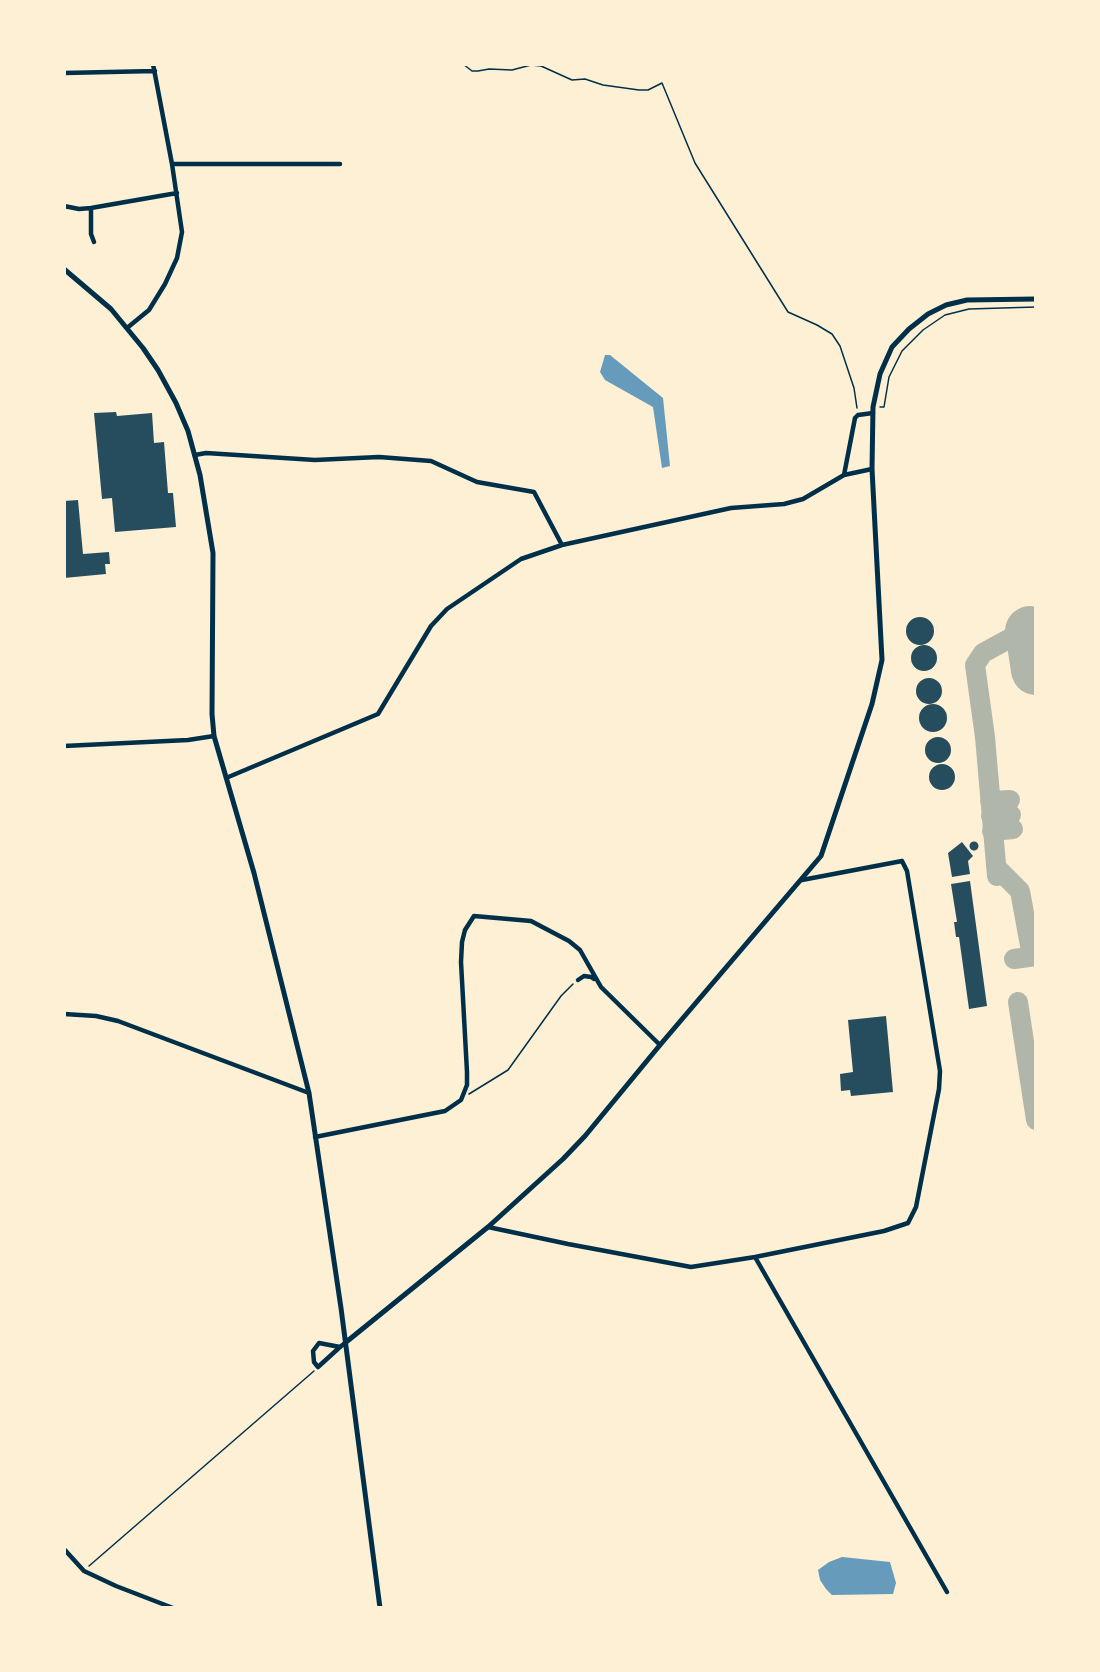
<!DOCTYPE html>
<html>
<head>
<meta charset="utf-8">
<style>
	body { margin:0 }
	#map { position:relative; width:1100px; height:1672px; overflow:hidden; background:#fdf0d5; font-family:"Exo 2",sans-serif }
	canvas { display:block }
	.frame { position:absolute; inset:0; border:66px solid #fdf0d5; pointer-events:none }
</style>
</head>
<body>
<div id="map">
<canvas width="1100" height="1672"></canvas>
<div class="frame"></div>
</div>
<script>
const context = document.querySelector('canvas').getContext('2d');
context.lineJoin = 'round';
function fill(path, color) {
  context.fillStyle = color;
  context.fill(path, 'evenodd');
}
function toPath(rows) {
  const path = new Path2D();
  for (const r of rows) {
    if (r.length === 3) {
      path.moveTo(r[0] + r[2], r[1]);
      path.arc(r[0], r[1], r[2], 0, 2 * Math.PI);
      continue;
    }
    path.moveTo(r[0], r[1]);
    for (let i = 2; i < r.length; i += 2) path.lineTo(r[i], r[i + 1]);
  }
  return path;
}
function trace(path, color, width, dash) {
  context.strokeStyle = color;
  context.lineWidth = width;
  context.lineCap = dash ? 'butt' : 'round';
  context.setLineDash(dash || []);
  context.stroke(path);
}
fill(toPath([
	[605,355,610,355,663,398,670,466,662,468,653,407,605,380,600,372],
	[842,1557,890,1562,896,1583,893,1594,832,1595,826,1589,820,1580,818,1570,829,1562]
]), '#669bbc');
trace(toPath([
	[990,801,1010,800],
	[991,816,1011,815],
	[992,831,1013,829],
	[996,867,1020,891,1031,951,1036,956],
	[997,876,985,737,975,665,983,653,1016,635,1030,631],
	[1014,959,1036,956],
	[1018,1002,1036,1120]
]), '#b1b6ab', 20);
trace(toPath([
	[1030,631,1036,670]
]), '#b1b6ab', 50);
fill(toPath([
	[116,412,117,416,152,413,154,443,164,442,168,493,173,493,176,527,115,532,112,498,102,499,94,413],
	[78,500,83,554,109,552,110,564,105,564,106,574,64,578,64,501],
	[920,631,14],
	[924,658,13],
	[929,691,13],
	[933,718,14],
	[938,750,13],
	[942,777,13],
	[974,846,4.5],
	[962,842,973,856,968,861,970,874,952,877,948,853],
	[970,881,987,1006,969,1009,959,937,956,937,954,922,957,922,951,884],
	[886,1016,893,1092,851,1096,850,1090,841,1091,840,1074,853,1072,848,1020]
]), '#264d5e');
trace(toPath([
	[463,64,472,71,478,71,489,69,512,70,531,65,541,66,572,80,585,79,603,85,639,90,648,90,662,83,695,163,788,312,817,325,832,334,840,346,854,388,857,408],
	[880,407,884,407,889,377,902,351,923,330,945,315,969,309,1036,307],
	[469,1094,508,1070,561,996,573,984],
	[89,1566,314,1371]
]), '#003049', 1.5);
trace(toPath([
	[64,73,155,71],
	[172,164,340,164],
	[64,206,79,209,91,208,177,193],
	[91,208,91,234,94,242],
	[127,328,149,310,165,284,177,258,182,232,172,164,153,64],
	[195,455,206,453,315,460,379,457,431,461,477,482,534,492,562,545],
	[844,475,855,418,858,415,873,413],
	[64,746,188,740,214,736],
	[226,778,378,714,431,626,447,609,521,559,562,545,731,508,784,504,803,499,844,475,872,469],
	[578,980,584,976,591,977,594,979],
	[64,1014,96,1016,118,1021,309,1093],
	[315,1137,445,1111,461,1100,467,1085,467,1072,461,962,462,942,465,930,474,916,531,921,569,941,580,950,601,987,660,1045],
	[488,1227,568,1244,691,1267,755,1257,884,1231,908,1223,916,1207,939,1089,940,1071,907,871,902,861,802,880],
	[755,1257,947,1592],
	[340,1347,319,1343,313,1351,314,1362,318,1367,340,1347,345,1343],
	[64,1549,84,1571,116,1586,173,1608]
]), '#003049', 4.5);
trace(toPath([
	[64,269,111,309,143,348,158,370,176,403,188,431,200,475,213,553,212,714,214,736,254,873,309,1093,341,1308,380,1608],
	[345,1343,488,1227,563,1159,585,1136,660,1045,821,856,872,704,882,660,872,469,873,407,880,374,892,347,909,329,928,314,946,305,967,300,1036,299]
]), '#003049', 5);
</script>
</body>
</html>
